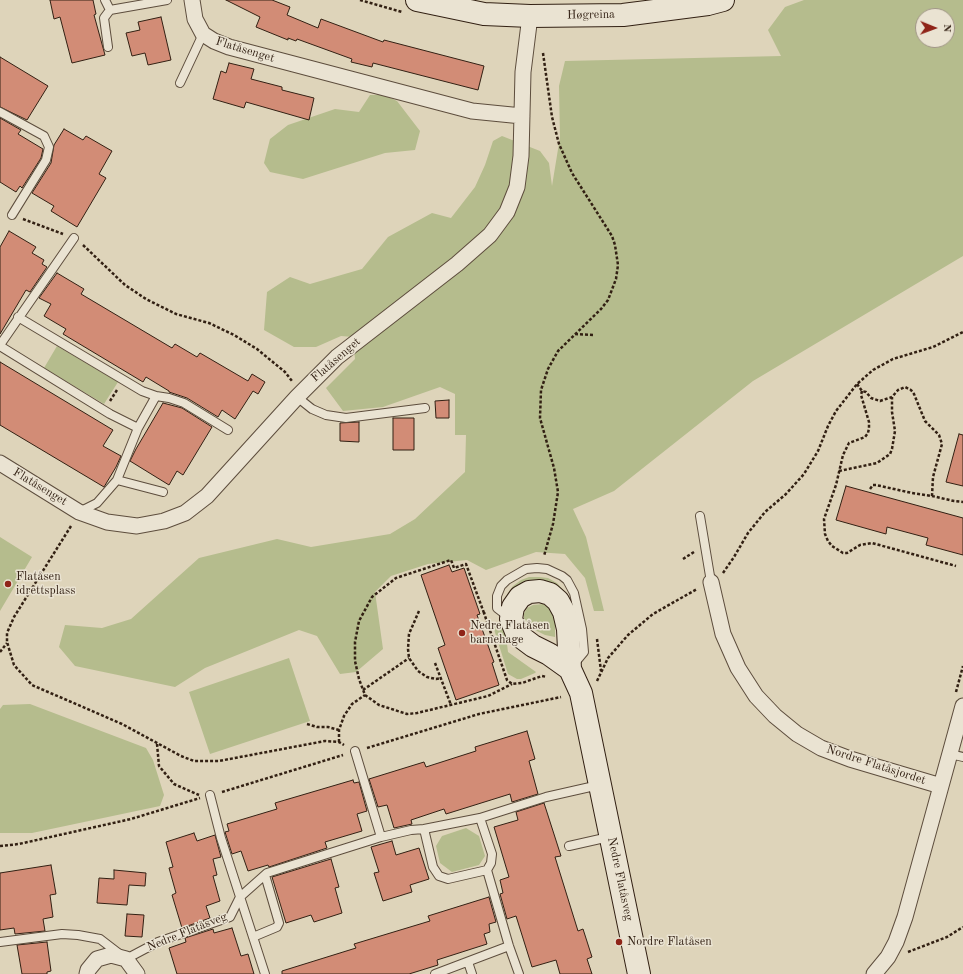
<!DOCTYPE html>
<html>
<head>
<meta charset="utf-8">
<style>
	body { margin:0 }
	#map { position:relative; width:963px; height:974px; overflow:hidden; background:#ded4ba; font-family:"Old Standard TT",serif }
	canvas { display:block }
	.north { position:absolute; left:915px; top:8px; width:40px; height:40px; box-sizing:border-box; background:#eae3d2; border:1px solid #a09586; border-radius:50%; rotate:91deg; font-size:11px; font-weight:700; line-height:16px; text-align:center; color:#322013 }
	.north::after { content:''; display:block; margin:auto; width:14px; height:18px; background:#8f2418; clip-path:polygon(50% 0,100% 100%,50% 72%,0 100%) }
</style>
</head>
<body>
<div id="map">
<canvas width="963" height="974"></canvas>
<div class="north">N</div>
</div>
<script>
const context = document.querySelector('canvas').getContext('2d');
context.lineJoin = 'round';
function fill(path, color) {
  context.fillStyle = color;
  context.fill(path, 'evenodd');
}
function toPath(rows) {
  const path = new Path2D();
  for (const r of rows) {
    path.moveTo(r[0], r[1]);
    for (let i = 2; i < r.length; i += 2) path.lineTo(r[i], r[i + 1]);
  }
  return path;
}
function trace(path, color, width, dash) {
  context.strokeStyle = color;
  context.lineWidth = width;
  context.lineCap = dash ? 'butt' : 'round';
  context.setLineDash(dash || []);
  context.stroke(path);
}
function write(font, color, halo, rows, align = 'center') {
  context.font = font + ' "Old Standard TT",serif';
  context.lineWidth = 3;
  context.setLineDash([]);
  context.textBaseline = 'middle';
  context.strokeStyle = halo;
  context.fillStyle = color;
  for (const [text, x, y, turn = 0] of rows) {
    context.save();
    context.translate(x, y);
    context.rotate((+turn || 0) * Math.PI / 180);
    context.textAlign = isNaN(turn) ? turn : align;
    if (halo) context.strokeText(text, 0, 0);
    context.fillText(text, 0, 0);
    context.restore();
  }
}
fill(toPath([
	[804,0,963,0,963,256,753,381,614,491,573,509,586,537,604,611,594,611,585,578,565,554,536,552,486,570,467,560,428,564,391,576,375,592,383,649,356,672,340,674,317,636,299,630,205,668,175,687,75,666,59,647,65,625,102,628,131,619,199,558,277,539,311,547,390,534,415,519,465,472,466,435,455,435,455,394,440,387,383,407,343,411,326,388,355,359,353,337,341,336,316,347,294,347,264,330,267,292,290,277,310,284,362,269,388,237,432,213,451,218,475,187,485,165,493,141,502,136,540,151,549,163,552,186,560,137,559,86,565,61,781,56,768,30,785,7],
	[923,16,947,16,947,40,923,40],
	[370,95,384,95,397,101,420,131,415,150,385,153,303,179,270,172,264,163,270,139,288,125,335,109,359,112],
	[57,346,118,382,104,404,44,368],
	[0,537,32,557,0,611],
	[529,577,539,577,548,578,557,583,567,594,571,603,506,599,508,593,513,586,521,580],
	[543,604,548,607,552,612,555,620,555,637,545,635,533,629,524,620,524,614,527,608,533,605],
	[500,623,502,623,508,636,507,644,508,652,536,672,535,673,521,679,517,679,508,674,493,626,494,624],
	[289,658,310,721,210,754,189,692],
	[30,704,146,748,153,760,164,795,160,806,32,833,0,833,0,709,3,705],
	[466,828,479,836,485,856,479,865,452,872,440,863,436,846,442,836]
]), '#b5bc8d');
const building = toPath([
	[50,0,93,0,96,14,94,15,105,55,72,63,60,17,54,19,50,0],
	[226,0,272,0,290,7,287,15,318,28,321,19,383,42,384,40,484,66,478,90,373,63,372,67,351,62,352,59,297,39,296,41,288,38,288,40,256,27,260,17,226,0],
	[161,17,171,60,148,65,145,53,132,56,126,33,140,30,138,22,161,17],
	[0,57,48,86,27,120,0,107,0,57],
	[229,63,254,69,251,79,282,87,282,90,314,98,309,120,246,102,244,108,213,99,221,71,226,73,229,63],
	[0,118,21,130,18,134,43,149,41,158,22,188,20,186,16,192,0,182,0,118],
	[64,129,83,140,86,136,112,151,99,174,106,178,77,227,51,211,54,206,32,193,51,163,54,145,64,129],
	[9,231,36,247,32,253,44,260,42,264,47,267,30,292,26,290,0,334,0,247,9,231],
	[57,273,84,289,81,294,172,348,175,344,197,357,200,353,248,381,252,374,265,382,258,394,253,391,235,419,222,410,218,417,187,398,169,392,169,391,146,377,143,382,63,334,66,329,44,316,51,304,39,298,57,273],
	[0,362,113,430,103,446,121,456,116,467,104,487,0,425,0,362],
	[449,400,449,418,436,418,435,401,449,400],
	[163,403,182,408,212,427,183,475,177,471,169,485,130,461,136,449,163,403],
	[393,418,414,418,414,450,393,450,393,418],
	[359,422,359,442,340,441,340,423,359,422],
	[959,434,963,435,963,486,946,482,959,434],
	[846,486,963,518,963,555,926,545,928,538,887,527,886,534,836,520,846,486],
	[449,565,452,572,464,568,480,614,477,615,494,662,492,663,499,685,456,700,438,648,445,645,421,575,449,565],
	[527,731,535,759,529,761,538,794,512,802,510,794,446,814,444,809,411,820,412,824,394,828,387,805,378,807,369,779,424,762,426,767,476,751,475,747,527,731],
	[353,780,354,783,359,782,367,811,357,814,362,831,325,842,327,848,269,867,268,865,248,871,241,851,232,854,225,832,229,831,227,824,277,809,275,803,353,780],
	[544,803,561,856,555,857,578,931,583,929,592,957,587,959,592,974,560,974,556,960,532,967,516,916,507,919,500,894,503,893,500,880,509,877,494,827,518,820,516,812,544,803],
	[194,833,197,841,215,835,221,857,213,859,217,875,213,876,220,901,206,906,210,918,182,928,172,895,176,893,169,868,173,867,166,842,194,833],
	[392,841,396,855,419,848,429,879,410,885,412,892,383,901,374,873,379,872,371,847,392,841],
	[331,859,339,887,335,888,342,913,314,922,311,915,286,923,272,877,331,859],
	[51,865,56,894,50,895,53,917,43,919,45,931,15,934,14,928,0,930,0,873,51,865],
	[114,870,146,873,145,886,129,885,127,905,97,903,99,878,114,879,114,870],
	[489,897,496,922,489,924,490,932,484,934,487,944,437,960,438,965,409,974,282,974,282,971,356,948,354,944,430,921,428,916,489,897],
	[127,914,144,915,142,937,125,936,127,914],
	[232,928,241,956,248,954,254,974,177,974,169,948,186,942,185,938,213,929,214,933,232,928],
	[47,942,51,971,47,972,47,974,22,974,17,945,47,942]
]);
fill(building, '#d28c76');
trace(building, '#322013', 1);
const lane = toPath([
	[105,0,110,10,167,0],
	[108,47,104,18,110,10],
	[180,83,203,34],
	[0,112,44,136,49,147,46,160,12,215],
	[18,317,142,391,156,396,138,428],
	[0,345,74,238],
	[0,346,110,414,138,428,117,480,97,503,79,512],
	[156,396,169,398,184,403,228,430],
	[297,397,312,409,326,415,346,418,425,408],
	[117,480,163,492],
	[700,516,711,582],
	[510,618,497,608,497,596,501,586,507,580,526,569,537,568,547,569,562,576,567,580,574,593,582,629,584,652,574,664],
	[355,751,381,837],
	[950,754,963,757],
	[210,795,221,838,265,974],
	[480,818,492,854,491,863,487,870,509,946,519,974],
	[424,829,433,867,439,876,448,879,487,870],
	[569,846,609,837],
	[253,937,277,927,279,923,265,875],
	[0,942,62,934,78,935,100,939,126,959,158,942,230,917,240,897,267,873,381,837,411,830,424,829,480,818,546,797,599,785],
	[468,962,472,974],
	[435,974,509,946]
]);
const street = toPath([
	[192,0,195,19,203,34,214,41,229,47,472,111,522,116],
	[0,463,79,512,107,522,137,526,164,521,185,513,207,496,297,397,337,357,457,264,490,235,507,212,517,187,521,156,523,72,530,16],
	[711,582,723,634,738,668,756,696,775,716,797,734,821,748,850,759,941,786],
	[87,974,88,970,97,959,111,955,126,959,137,974],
	[874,974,888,957,896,942,905,917,963,706]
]);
const secondary = toPath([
	[417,0,484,14,530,16,623,15,708,4,723,0],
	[570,669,549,654,533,646,517,634,511,619,513,607,520,597,529,592,540,591,550,594,558,601,564,612,568,629,570,669,581,693,639,974]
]);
trace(lane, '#5d4d3d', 10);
trace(street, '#5d4d3d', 17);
trace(secondary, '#322013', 24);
trace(toPath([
	[360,0,402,12],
	[543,53,552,117,559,144,572,173,612,236,615,245,618,265,616,279,608,300,601,309,558,351,548,369,541,390,540,418,554,468,558,492,553,524,544,556],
	[23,219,63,234],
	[83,245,125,285,146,299,176,314,209,323,234,335,257,349,285,372,292,381],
	[575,334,595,335],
	[857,384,862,391,866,392,871,398,880,401,892,397,898,390,905,387,911,390,914,394,925,421,939,435,942,444,933,477,932,496],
	[862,391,861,395,869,422,869,428,868,433,865,437,849,443,843,455,836,485,824,519,825,534,828,541,832,546,843,553,847,553,860,545,872,543,956,566],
	[110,401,117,390],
	[839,471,877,463,890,454,892,449,895,431,892,412,892,397],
	[870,489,873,485,876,485,912,493,932,496,954,501,963,502],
	[71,526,14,617,7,633,7,642,14,665,32,685,122,724,181,756,194,761,219,761,325,741,339,742,344,745],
	[683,559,694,552],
	[723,573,734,557,748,533,765,512,786,494,804,474,818,451,828,426,836,411,857,384,873,370,893,359,933,347,963,332],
	[419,611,409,634,408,649,409,658,418,671,427,677,436,679,441,678],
	[485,612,484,613,507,680,512,684,522,683,542,676,547,677],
	[484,613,466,564,454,568,451,560,396,578,372,597,359,621,355,642,355,661,359,679,365,695,379,705,407,714,417,713,488,696,512,684],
	[597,639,601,671],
	[0,652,7,643],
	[435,663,451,705],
	[597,681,608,658,628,635,653,614,697,589],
	[363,690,409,658],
	[956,692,963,666],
	[307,724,317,727,328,727,339,730],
	[339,742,339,730,344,716,352,704,365,695],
	[157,744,159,766,174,784,199,795],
	[367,748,479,714,561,697],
	[222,792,343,755],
	[0,846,19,844,131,819,200,798],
	[908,952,947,937,963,927]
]), '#322013', 2.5, [3, 2]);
trace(lane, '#eae3d2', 8);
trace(street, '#eae3d2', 15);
trace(secondary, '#eae3d2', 22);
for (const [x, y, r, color] of [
	[8,584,4,"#8f2418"],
	[462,633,4,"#8f2418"],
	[619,942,4,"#8f2418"]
]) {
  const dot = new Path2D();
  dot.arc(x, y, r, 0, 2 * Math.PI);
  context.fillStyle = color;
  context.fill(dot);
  trace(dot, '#eae3d2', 1.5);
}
write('12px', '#322013', '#eae3d2', [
	["Høgreina",591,15,-1],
	["Flatåsenget",245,50,17],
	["Flatåsenget",336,360,-41],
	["Flatåsenget",40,487,31],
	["Nordre Flatåsjordet",876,765,18],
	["Nedre Flatåsveg",620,879,78],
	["Nedre Flatåsveg",187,932,-22]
]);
write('12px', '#322013', '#eae3d2', [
	["Flatåsen",16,577],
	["idrettsplass",16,591],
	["Nedre Flatåsen",470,626],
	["barnehage",470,640],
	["Nordre Flatåsen",627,942]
], 'left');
</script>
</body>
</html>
